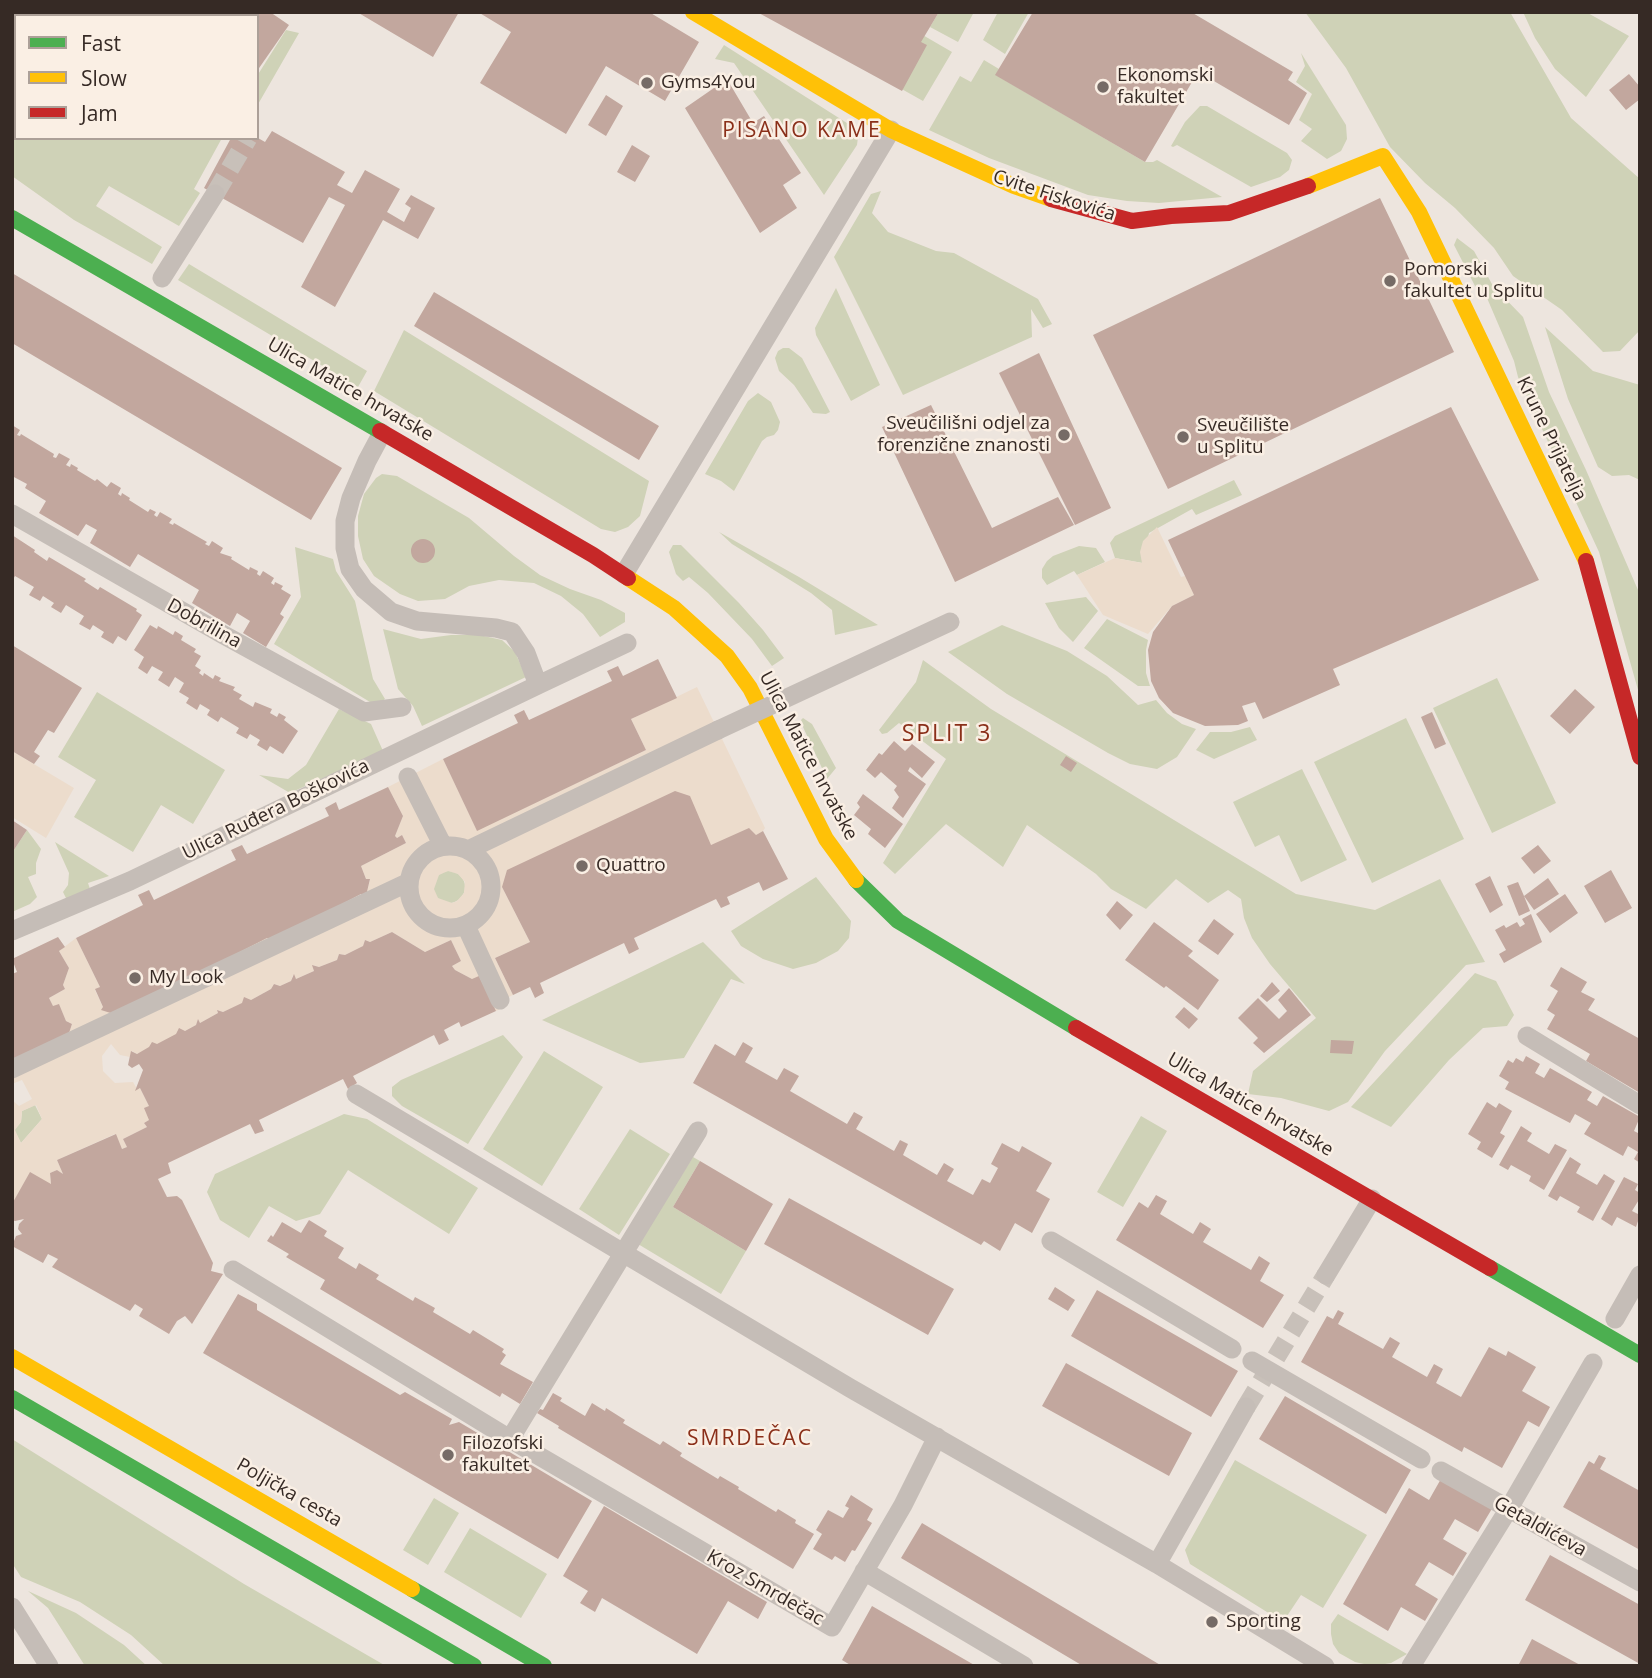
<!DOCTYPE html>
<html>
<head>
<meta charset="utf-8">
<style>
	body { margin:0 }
	#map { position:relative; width:1652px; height:1678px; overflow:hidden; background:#ede5de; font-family:"Open Sans",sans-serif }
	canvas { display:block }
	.frame { position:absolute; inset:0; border:14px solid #362a25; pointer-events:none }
	.legend { position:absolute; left:14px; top:14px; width:245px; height:126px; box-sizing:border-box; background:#faefe4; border:2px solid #aca098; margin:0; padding:9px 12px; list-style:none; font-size:21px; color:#362a25 }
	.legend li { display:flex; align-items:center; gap:14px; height:35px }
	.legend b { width:35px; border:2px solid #aca098 }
</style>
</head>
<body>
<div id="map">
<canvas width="1652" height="1678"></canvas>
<div class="frame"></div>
<ul class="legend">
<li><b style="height:9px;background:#4caf50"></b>Fast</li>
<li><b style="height:9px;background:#ffc107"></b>Slow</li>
<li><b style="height:9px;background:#c62828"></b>Jam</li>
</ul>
</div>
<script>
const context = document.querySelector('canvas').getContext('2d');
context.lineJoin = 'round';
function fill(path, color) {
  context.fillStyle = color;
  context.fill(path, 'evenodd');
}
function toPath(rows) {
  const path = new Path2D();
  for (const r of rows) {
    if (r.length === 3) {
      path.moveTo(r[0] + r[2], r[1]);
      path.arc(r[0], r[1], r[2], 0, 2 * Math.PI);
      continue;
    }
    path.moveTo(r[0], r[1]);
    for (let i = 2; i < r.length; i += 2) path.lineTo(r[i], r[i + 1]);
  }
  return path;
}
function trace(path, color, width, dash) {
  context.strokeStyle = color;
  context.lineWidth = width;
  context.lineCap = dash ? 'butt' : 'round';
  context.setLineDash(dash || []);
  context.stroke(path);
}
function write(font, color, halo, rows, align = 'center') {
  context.font = font + ' "Open Sans",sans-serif';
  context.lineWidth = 5;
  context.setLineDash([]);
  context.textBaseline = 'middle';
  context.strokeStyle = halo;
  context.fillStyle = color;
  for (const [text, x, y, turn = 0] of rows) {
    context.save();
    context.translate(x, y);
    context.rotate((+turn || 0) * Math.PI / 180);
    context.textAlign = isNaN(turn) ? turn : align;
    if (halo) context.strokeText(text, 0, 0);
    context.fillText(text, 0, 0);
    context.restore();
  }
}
fill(toPath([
	[12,12,38,12,43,16,16,16,16,138,222,138,194,189,200,193,179,226,109,186,96,206,162,247,152,264,74,220,12,176],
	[939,12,974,12,958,42,930,27],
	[998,12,1029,12,1005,54,983,40],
	[1305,12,1510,12,1571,118,1640,179,1640,330,1620,351,1603,352,1562,310,1513,276,1494,248,1455,208,1425,183,1390,147,1346,68],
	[1523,12,1586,12,1629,36,1586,97,1555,69,1535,38],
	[902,23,952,52,923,101,875,74],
	[286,30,299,33,257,106,257,76],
	[724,45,850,125,858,137,857,145,824,195,734,63,715,59],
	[1301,53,1346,125,1347,139,1341,151,1327,159,1301,141,1312,129,1299,120,1312,94,1296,82,1305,66],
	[984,60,999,69,996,75,1145,162,1153,162,1157,160,1222,197,1159,203,1127,201,1088,195,989,158,929,130,960,76,971,82],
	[1200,106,1207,106,1287,153,1292,160,1289,170,1280,177,1251,187,1177,145,1173,147,1171,146,1185,122],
	[881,191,872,213,888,232,936,251,954,253,1038,299,1052,324,1043,328,1031,309,1032,337,903,395,834,257,871,194],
	[1457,238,1474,251,1493,286,1523,317,1549,392,1586,470,1638,590,1640,595,1640,697,1599,552,1518,377,1514,361,1487,298,1475,286,1454,245],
	[189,264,367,371,358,387,178,280],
	[836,288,880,385,851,401,816,335,815,328],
	[1545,327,1593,371,1640,385,1640,480,1629,475,1612,476,1598,467,1568,399],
	[404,330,649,481,640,516,628,527,615,532,601,529,374,391],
	[783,348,789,348,802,358,830,412,826,414,813,413,794,385,779,371,775,358,778,351],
	[758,393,771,402,780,422,778,430,774,435,767,437,762,441,734,491,721,481,705,474,748,401],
	[382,474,397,476,469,518,514,556,540,575,570,589,601,600,625,613,625,622,600,637,583,614,561,596,534,583,499,580,469,586,445,599,418,601,400,594,374,576,363,559,358,536,358,516,364,494,376,478],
	[1234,480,1242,495,1196,515,1192,509,1149,533,1143,563,1115,558,1110,543,1115,536],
	[719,532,799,577,878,625,835,635,832,610,811,593,732,544],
	[673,545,681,545,739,603,763,630,784,658,772,666,752,639,708,593,689,577,683,581,676,574,669,552],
	[1079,546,1096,548,1105,562,1077,575,1074,571,1047,585,1042,578,1042,569,1047,561,1053,556],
	[295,547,333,559,336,571,355,601,373,679,385,699,381,702,370,702,274,644,301,597],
	[1086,597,1098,611,1073,642,1059,628,1045,603],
	[1107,619,1148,640,1146,650,1146,673,1150,686,1138,686,1084,648],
	[1002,625,1067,651,1107,676,1138,705,1156,700,1167,713,1182,724,1196,729,1177,757,1157,769,1130,764,1108,753,1007,694,948,652],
	[383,629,421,639,451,635,479,635,502,640,515,652,526,677,422,726,413,706,398,689],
	[923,660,991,709,1296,894,1375,910,1440,879,1485,962,1466,965,1385,1051,1348,1102,1329,1111,1281,1098,1248,1094,1253,1071,1316,1018,1270,964,1252,938,1244,918,1241,899,1228,890,1208,903,1176,879,1146,909,1111,889,1096,874,1027,825,1003,867,946,824,895,874,883,863,946,759,899,723,887,733,882,734,879,730,916,682],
	[1497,678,1556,803,1492,833,1433,708],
	[97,692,225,770,193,824,161,805,133,852,74,817,96,780,58,757],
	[339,709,371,724,383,751,290,793,259,775,288,779,306,765],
	[803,718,812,724,836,768,827,779,803,727,801,720],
	[1406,718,1464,839,1372,883,1314,762],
	[1250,727,1257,740,1214,759,1196,750,1210,732,1231,732],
	[1302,769,1347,860,1301,882,1279,835,1255,847,1233,802],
	[27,830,41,849,36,863,36,874,28,877,37,897,30,904,12,912,12,853],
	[55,842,109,876,88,883,90,889,68,902,63,892,68,885,69,873],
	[449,887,16],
	[816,877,851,921,849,938,838,951,816,963,793,969,763,959,741,946,731,931],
	[703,942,745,984,731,979,684,1058,640,1063,542,1020],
	[1475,973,1496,981,1514,1015,1507,1026,1483,1028,1449,1060,1391,1127,1351,1107],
	[503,1035,523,1057,468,1144,402,1106,392,1096,392,1087,401,1080],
	[544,1051,603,1087,542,1186,483,1149],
	[35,1105,42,1119,21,1143,14,1130,21,1122,22,1111],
	[344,1114,367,1119,478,1188,449,1234,348,1170,320,1214,296,1221,269,1206,249,1238,220,1220,207,1192,215,1174],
	[1141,1116,1167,1131,1123,1207,1097,1192],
	[630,1129,670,1154,619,1235,579,1209],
	[693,1157,700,1161,673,1207,746,1251,721,1294,638,1244],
	[12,1439,244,1584,386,1666,165,1666,131,1635,80,1602,21,1577,12,1563],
	[1235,1460,1367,1535,1323,1608,1301,1595,1283,1622,1190,1564,1185,1550],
	[434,1498,459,1513,428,1565,403,1550],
	[470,1528,547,1574,521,1618,444,1572],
	[28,1591,76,1613,124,1645,147,1666,85,1666,48,1608],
	[1338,1614,1407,1654,1391,1663,1373,1666,1355,1662,1339,1653,1333,1644,1331,1634,1331,1624]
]), '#cfd2b7');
fill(toPath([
	[1157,527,1181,577,1185,576,1194,595,1172,606,1148,634,1103,615,1077,575,1115,558,1142,563,1140,552,1143,541],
	[697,687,765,828,763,831,756,835,711,845,502,887,530,942,495,958,513,995,505,999,508,1005,496,1011,472,979,455,970,452,966,461,961,451,940,425,952,392,932,370,942,365,940,363,946,345,955,339,954,337,960,319,967,313,965,314,971,296,979,293,975,291,981,280,986,274,984,271,989,251,1000,223,1012,217,1010,218,1013,200,1023,198,1020,196,1025,185,1031,137,1054,132,1051,130,1057,120,1055,111,1044,102,1056,103,1071,115,1083,133,1082,137,1089,140,1088,149,1106,149,1120,144,1123,147,1127,123,1139,127,1147,122,1149,115,1134,57,1160,63,1174,57,1170,50,1173,51,1184,12,1204,12,1100,19,1106,32,1099,22,1080,12,1084,12,1059,67,1038,72,1024,66,1021,59,1005,53,1006,49,998,65,989,63,985,69,968,59,951,76,938,100,987,95,990,103,1007,267,938,273,940,366,896,370,880,366,879,361,866,406,843,402,835,397,838,395,836,403,816,388,787,443,759,477,830,646,750,631,719],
	[448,871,458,874,465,882,464,893,457,901,452,903,438,898,434,889,439,875],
	[36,1105,42,1119,21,1143,15,1130,21,1122,22,1111],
	[12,751,74,788,46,838,12,817]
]), '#ecdccc');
fill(toPath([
	[47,12,270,12,289,25,257,71,257,16,53,16],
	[357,12,459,12,433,57],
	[478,12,649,12,699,42,665,101,606,66,566,134,480,83,511,32],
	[757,12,939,12,921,42,927,45,902,91],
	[1033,12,1191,12,1293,72,1288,80,1307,93,1289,125,1207,77,1211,70,1202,65,1145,162,995,75],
	[1629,74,1640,87,1640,99,1626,110,1609,90],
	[727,79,753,123,764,116,801,173,783,185,797,208,760,233,685,108],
	[606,95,623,106,606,136,588,125],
	[272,131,345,172,337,185,352,193,365,170,400,189,387,212,404,222,411,208,405,204,411,195,435,208,418,239,383,220,335,307,301,287,345,205,329,197,303,243,204,188,231,138,258,138,265,142],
	[632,145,650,156,635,182,617,172],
	[1380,198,1454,352,1168,489,1093,335],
	[12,273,342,468,311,520,12,343],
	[434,292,659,426,639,460,414,326],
	[1039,353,1111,508,1075,525,999,373],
	[931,405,992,528,1058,497,1074,525,955,582,882,427],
	[1451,407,1539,580,1333,669,1340,685,1263,719,1255,702,1242,706,1248,721,1238,725,1205,726,1173,713,1159,698,1151,681,1148,650,1153,632,1172,606,1194,595,1168,540],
	[12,425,20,430,17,435,20,436,21,434,54,454,53,457,56,458,59,453,70,459,66,465,70,467,71,464,78,468,77,470,95,481,97,479,107,487,111,482,121,488,118,494,121,496,122,493,130,498,129,500,148,512,150,509,156,512,154,515,157,517,160,512,172,519,169,523,173,525,174,523,207,542,205,544,209,546,212,541,223,548,220,553,232,557,231,559,249,570,250,567,258,571,257,574,260,576,263,571,274,578,271,583,274,585,275,582,283,586,281,589,291,595,280,614,284,617,266,647,243,633,250,621,237,613,230,626,192,603,199,590,138,554,130,567,90,543,97,530,86,524,78,536,39,513,46,501,25,488,27,484,12,476],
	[12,535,35,550,34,552,47,561,49,557,86,579,84,581,98,590,100,587,137,609,136,611,142,615,126,641,118,636,113,644,101,637,104,632,93,625,90,630,79,624,84,616,66,605,61,613,51,607,54,603,43,596,40,601,29,595,34,587,15,576,12,581],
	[423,551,12],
	[150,625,157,629,158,626,173,635,175,631,183,636,181,640,196,649,194,652,201,656,195,666,201,670,199,673,203,676,204,673,213,679,215,675,221,678,219,681,235,687,233,690,242,695,239,699,253,707,255,702,272,709,270,713,277,717,279,713,286,717,284,720,298,731,283,754,270,746,267,751,257,745,260,740,250,734,247,739,236,733,239,728,221,717,218,722,207,715,210,710,200,704,197,710,186,703,189,698,179,692,184,683,175,677,169,687,158,680,163,672,152,666,147,674,138,668,144,657,134,650],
	[12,645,82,688,54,733,48,730,34,752,40,756,34,764,12,751],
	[658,659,677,698,631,719,646,750,477,831,443,759,518,723,514,715,524,710,529,720,612,681,607,671,618,666,623,676],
	[1575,689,1595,707,1570,734,1550,716],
	[1432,712,1446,744,1435,749,1421,717],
	[894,741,905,751,912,744,935,762,922,778,910,767,908,771,926,784,903,818,892,808,899,797,894,790,897,786,881,772,875,778,866,770,879,753,882,755],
	[1066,756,1077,763,1071,772,1060,765],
	[388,787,403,816,395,836,397,838,402,835,406,843,361,866,366,879,370,879,366,896,361,894,274,940,267,938,117,1015,101,1010,103,1007,95,989,100,987,76,938,143,905,138,895,149,890,154,900,236,860,231,850,242,845,247,854,329,816,325,808,336,802,339,810],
	[675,791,690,796,711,845,749,828,756,835,763,831,788,879,763,891,759,882,727,897,730,904,721,908,716,899,634,938,639,949,629,954,624,943,540,983,544,993,535,998,530,987,513,995,495,958,530,942,502,887,507,870],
	[863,794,903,824,885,848,868,834,871,829,854,815,860,807,857,803],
	[12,820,27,830,12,853],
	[1538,845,1551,861,1534,874,1521,858],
	[1611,870,1632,908,1605,923,1584,886],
	[1490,876,1503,905,1490,913,1475,884],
	[1548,878,1559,894,1534,910,1524,896,1530,911,1519,916,1507,886,1518,882,1524,896],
	[1565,894,1578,913,1550,933,1536,914],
	[1117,901,1133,915,1120,930,1106,915],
	[1531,914,1542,942,1504,963,1499,954,1506,950,1495,930,1504,925,1506,928,1517,922,1520,927,1525,924,1522,919],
	[1214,919,1234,934,1218,955,1198,941],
	[1154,922,1193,951,1188,956,1219,980,1198,1010,1166,986,1164,988,1125,960],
	[392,932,425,952,451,940,461,961,452,966,455,970,472,979,479,976,496,1011,461,1027,459,1022,444,1030,449,1040,439,1045,434,1035,353,1076,357,1083,348,1089,343,1079,259,1120,264,1131,255,1134,250,1124,168,1163,171,1173,158,1179,167,1197,177,1196,182,1200,213,1263,211,1271,223,1274,192,1324,185,1316,177,1321,169,1334,139,1316,143,1309,135,1304,130,1311,52,1267,58,1259,48,1254,43,1263,12,1246,16,1236,22,1234,18,1229,19,1224,24,1219,15,1221,12,1220,12,1204,30,1172,51,1184,50,1173,57,1170,63,1174,57,1160,116,1134,122,1149,127,1147,123,1139,147,1127,144,1123,149,1120,144,1108,149,1106,140,1088,135,1091,143,1070,139,1064,132,1068,128,1065,131,1051,137,1054,149,1047,152,1042,157,1044,176,1034,179,1028,185,1031,196,1025,198,1019,200,1023,218,1013,217,1010,223,1012,242,1003,244,997,251,1000,271,989,274,984,280,986,291,981,294,974,296,979,314,971,312,965,319,967,337,960,339,954,345,955,363,946,365,940,370,942],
	[58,937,65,947,59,951,69,968,63,985,65,989,49,998,53,1006,59,1004,66,1021,72,1024,67,1039,12,1059,12,974,17,972,12,959],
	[1561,967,1587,982,1581,992,1595,999,1588,1010,1640,1039,1640,1093,1586,1061,1590,1054,1547,1029,1555,1015,1547,1010,1558,991,1550,986],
	[1272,982,1280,991,1267,1002,1260,996],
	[1289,988,1311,1015,1264,1053,1253,1043,1258,1038,1238,1018,1258,998,1279,1019,1287,1011,1278,1000],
	[1184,1007,1198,1019,1189,1029,1175,1017],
	[1331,1040,1354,1041,1352,1054,1330,1053],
	[743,1042,753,1048,745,1062,777,1080,784,1068,799,1076,790,1091,847,1124,854,1112,863,1117,856,1129,894,1151,900,1140,908,1144,903,1155,937,1175,944,1163,954,1169,947,1181,973,1195,982,1179,990,1183,998,1168,991,1164,1002,1143,1019,1152,1022,1146,1052,1163,1036,1191,1050,1199,1032,1233,1015,1223,1000,1251,984,1241,981,1245,693,1083,715,1044,735,1056],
	[1526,1056,1540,1064,1535,1073,1544,1078,1550,1068,1592,1092,1587,1100,1597,1106,1603,1096,1640,1117,1634,1131,1640,1134,1640,1163,1634,1159,1638,1152,1628,1146,1623,1156,1584,1134,1591,1123,1575,1114,1570,1123,1505,1089,1509,1082,1499,1076,1508,1060,1513,1063,1516,1058,1523,1062],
	[1487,1102,1496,1108,1499,1103,1512,1111,1500,1133,1505,1136,1492,1158,1477,1149,1481,1142,1468,1134],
	[1521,1126,1532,1133,1527,1141,1549,1154,1555,1144,1567,1150,1544,1190,1529,1181,1531,1176,1511,1165,1508,1170,1499,1165],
	[1570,1157,1581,1164,1576,1173,1597,1185,1604,1174,1615,1181,1593,1221,1577,1212,1580,1207,1560,1196,1557,1201,1548,1196],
	[700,1161,773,1204,746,1251,673,1207],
	[1624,1177,1638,1184,1635,1190,1640,1193,1640,1198,1632,1211,1640,1215,1636,1227,1617,1217,1612,1226,1601,1219],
	[1156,1195,1167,1201,1160,1214,1193,1234,1200,1222,1211,1229,1203,1242,1251,1270,1259,1256,1270,1263,1260,1281,1284,1295,1263,1328,1116,1240,1139,1202,1148,1208],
	[789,1198,954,1289,928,1335,764,1244],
	[309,1220,327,1231,324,1236,344,1248,338,1258,356,1269,359,1263,379,1275,376,1279,413,1301,415,1297,435,1308,433,1312,470,1334,473,1330,504,1349,502,1352,506,1355,500,1364,533,1382,520,1404,502,1393,500,1397,320,1289,325,1280,286,1257,289,1254,267,1241,271,1235,273,1237,282,1222,301,1233],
	[1055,1287,1075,1300,1068,1311,1048,1299],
	[1097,1290,1238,1371,1211,1417,1071,1336],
	[238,1294,257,1304,257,1310,400,1395,405,1392,452,1419,449,1425,459,1422,592,1501,558,1559,203,1353],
	[1338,1310,1344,1313,1338,1324,1383,1349,1390,1337,1400,1343,1392,1357,1427,1377,1434,1364,1443,1369,1436,1383,1461,1397,1489,1347,1506,1356,1508,1351,1536,1367,1522,1391,1550,1407,1539,1427,1528,1421,1502,1468,1464,1447,1462,1452,1301,1362,1327,1316,1333,1319],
	[1066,1363,1192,1433,1169,1476,1042,1406],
	[553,1393,562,1398,560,1401,585,1416,592,1403,605,1411,606,1408,625,1420,623,1423,660,1445,663,1441,682,1453,680,1456,718,1479,720,1476,739,1487,738,1489,776,1512,778,1509,796,1520,795,1523,814,1534,793,1569,558,1428,559,1426,537,1413,540,1409,543,1410],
	[1285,1396,1411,1470,1386,1514,1259,1439],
	[1599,1455,1606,1458,1600,1469,1640,1491,1640,1550,1563,1507,1589,1461,1594,1464],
	[1442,1477,1493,1507,1478,1532,1455,1519,1443,1539,1467,1553,1453,1576,1429,1562,1415,1585,1438,1599,1425,1621,1401,1607,1388,1631,1343,1604,1409,1488,1429,1500],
	[851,1495,873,1509,867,1520,872,1523,855,1551,852,1550,845,1562,835,1556,832,1560,813,1549,822,1534,816,1530,828,1510,843,1518,849,1508,845,1506],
	[604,1506,767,1602,758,1619,728,1601,697,1654,602,1598,595,1612,580,1603,588,1591,563,1576],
	[922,1523,1162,1666,1083,1666,901,1558],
	[1550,1555,1640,1605,1640,1664,1525,1600],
	[872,1606,976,1666,852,1666,842,1660],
	[1532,1639,1582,1666,1518,1666]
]), '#c2a79e');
trace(toPath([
	[215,194,248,138],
	[1246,1407,1326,1275]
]), '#c8c0b9', 19, [19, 10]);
trace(toPath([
	[162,278,215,194],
	[12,514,222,634,364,712,402,707],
	[624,574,891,130],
	[538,685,627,643],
	[408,777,443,846],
	[450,887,41],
	[468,850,718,730],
	[466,926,500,1000],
	[12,931,130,881,538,685,526,653,512,632,496,628,417,621,391,612,364,589,350,569,345,548,345,521,351,498,367,461,382,433],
	[1527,1036,1640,1105],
	[12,1069,409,882],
	[356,1094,850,1388,1157,1564,1325,1666],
	[1051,1241,1232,1349],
	[233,1270,510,1439,832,1627,903,1505,937,1437],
	[1326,1275,1372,1199],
	[1615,1319,1640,1275],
	[1252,1361,1421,1459],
	[510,1439,698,1131],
	[1441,1471,1640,1582],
	[1157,1564,1246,1407],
	[864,1571,1024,1666],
	[12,1607,49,1666],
	[1411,1666,1508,1510,1593,1363]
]), '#c5bdb7', 19);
trace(toPath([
	[12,218,380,431],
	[856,880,898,921,1076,1028],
	[1490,1268,1640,1355],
	[12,1398,474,1666],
	[412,1589,544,1666]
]), '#4caf50', 16);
trace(toPath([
	[693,12,891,130,1014,186,1051,199],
	[1308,186,1383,156,1419,212,1586,561],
	[628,578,674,608,727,656,750,688,826,839,856,880],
	[12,1357,412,1589]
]), '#ffc107', 16);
trace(toPath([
	[1051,199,1132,221,1171,216,1229,213,1308,186],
	[380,431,593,555,628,578],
	[1586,561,1640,757],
	[1076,1028,1490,1268]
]), '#c62828', 16);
trace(toPath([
	[718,730,950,622]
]), '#c5bdb7', 19);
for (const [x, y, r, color] of [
	[647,83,7,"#766b66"],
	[1103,87,7,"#766b66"],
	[1390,281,7,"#766b66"],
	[1064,435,7,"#766b66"],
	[1183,437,7,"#766b66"],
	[582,866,7,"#766b66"],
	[135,978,7,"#766b66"],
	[448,1455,7,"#766b66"],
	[1212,1622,7,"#766b66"]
]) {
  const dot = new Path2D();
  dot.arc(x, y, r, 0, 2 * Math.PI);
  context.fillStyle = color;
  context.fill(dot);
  trace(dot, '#faefe4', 2.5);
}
write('19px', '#362a25', '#faefe4', [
	["Ekonomski",1117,76],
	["fakultet",1117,98],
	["Gyms4You",661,83],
	["Pomorski",1404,270],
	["fakultet u Splitu",1404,292],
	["Sveučilišni odjel za",1050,424,"right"],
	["forenzične znanosti",1050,446,"right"],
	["Sveučilište",1197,426],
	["u Splitu",1197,448],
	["Quattro",596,866],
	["My Look",149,978],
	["Filozofski",462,1444],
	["fakultet",462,1466],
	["Sporting",1226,1622]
], 'left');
write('19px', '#362a25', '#faefe4', [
	["Cvite Fiskovića",1054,196,18],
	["Ulica Matice hrvatske",350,390,30],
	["Krune Prijatelja",1551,439,64],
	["Dobrilina",204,624,29],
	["Ulica Matice hrvatske",808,756,62],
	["Ulica Ruđera Boškovića",276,810,-26],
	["Ulica Matice hrvatske",1250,1105,30],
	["Poljička cesta",289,1493,30],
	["Getaldićeva",1540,1527,29],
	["Kroz Smrdečac",765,1588,30]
]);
context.letterSpacing = '2px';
write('21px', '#8a2f19', '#faefe4', [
	["PISANO KAME",802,131],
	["SMRDEČAC",750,1439]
]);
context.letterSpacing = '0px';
context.letterSpacing = '2px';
write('23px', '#8a2f19', '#faefe4', [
	["SPLIT 3",947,734]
]);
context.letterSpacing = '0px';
</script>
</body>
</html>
